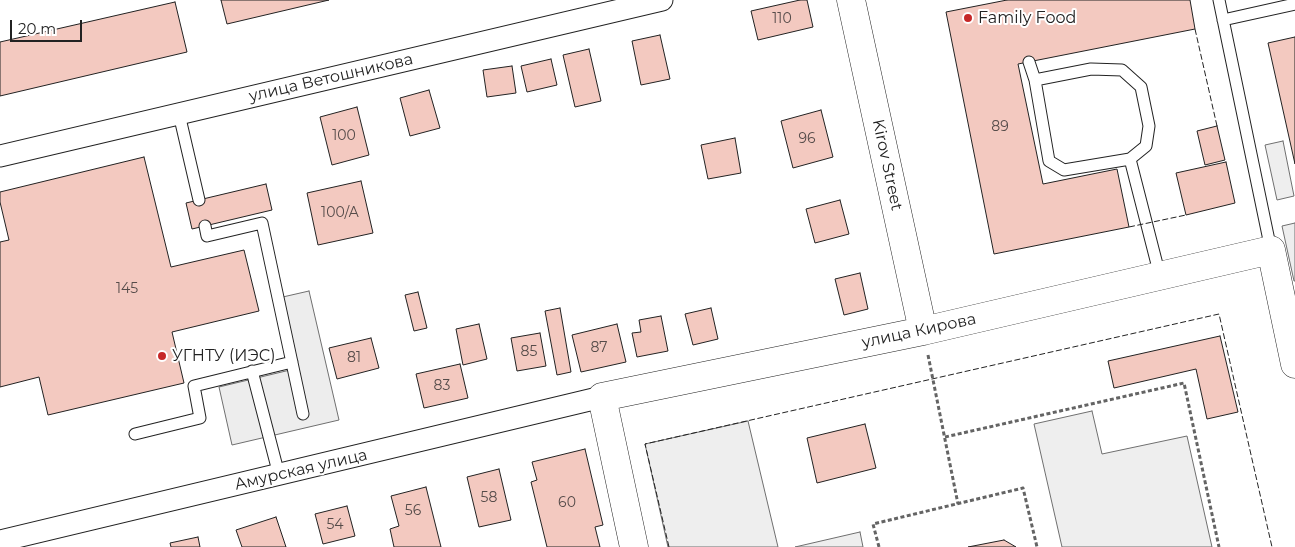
<!DOCTYPE html>
<html>
<head>
<meta charset="utf-8">
<style>
	body { margin:0 }
	#map { position:relative; width:1295px; height:547px; overflow:hidden; background:#fff; font-family:Montserrat,sans-serif }
	canvas { display:block }
	.scale { position:absolute; left:10px; top:20px; width:72px; height:22px; box-sizing:border-box; border:2px solid #222; border-top:0; padding-left:6px; font-size:15px; line-height:18px; white-space:nowrap; color:#222; -webkit-text-stroke:4px #fff; paint-order:stroke }
</style>
</head>
<body>
<div id="map">
<canvas width="1295" height="547"></canvas>
<div class="scale">20 m</div>
</div>
<script>
const context = document.querySelector('canvas').getContext('2d');
context.lineJoin = 'round';
function fill(path, color) {
  context.fillStyle = color;
  context.fill(path, 'evenodd');
}
function toPath(rows) {
  const path = new Path2D();
  for (const r of rows) {
    path.moveTo(r[0], r[1]);
    for (let i = 2; i < r.length; i += 2) path.lineTo(r[i], r[i + 1]);
  }
  return path;
}
function trace(path, color, width, dash) {
  context.strokeStyle = color;
  context.lineWidth = width;
  context.lineCap = dash ? 'butt' : 'round';
  context.setLineDash(dash || []);
  context.stroke(path);
}
function write(font, color, halo, rows, align = 'center') {
  context.font = font + ' Montserrat,sans-serif';
  context.lineWidth = 4;
  context.setLineDash([]);
  context.textBaseline = 'middle';
  context.strokeStyle = halo;
  context.fillStyle = color;
  for (const [text, x, y, turn = 0] of rows) {
    context.save();
    context.translate(x, y);
    context.rotate((+turn || 0) * Math.PI / 180);
    context.textAlign = isNaN(turn) ? turn : align;
    if (halo) context.strokeText(text, 0, 0);
    context.fillText(text, 0, 0);
    context.restore();
  }
}
const green = toPath([
	[1283,141,1294,196,1277,200,1265,145,1283,141],
	[1295,223,1295,281,1294,281,1282,226,1295,223],
	[1092,411,1102,454,1187,436,1212,547,1062,547,1034,424,1092,411],
	[748,421,778,547,668,547,645,444,748,421],
	[860,532,863,547,795,547,860,532]
]);
fill(green, '#eee');
trace(green, '#6f6f6f', 1);
const parking = toPath([
	[309,291,339,420,232,445,219,387,290,370,274,299,309,291]
]);
fill(parking, '#ededed');
trace(parking, '#6f6f6f', 1);
const building = toPath([
	[221,0,329,0,227,24,221,0],
	[800,0,807,0,813,27,758,40,751,11,800,0],
	[1007,0,1190,0,1195,29,1018,64,1043,184,1117,169,1129,227,994,254,946,12,1007,0],
	[175,2,187,52,0,96,0,42,175,2],
	[660,35,670,79,641,85,632,41,660,35],
	[1295,37,1295,164,1268,43,1295,37],
	[589,49,601,101,575,107,563,55,589,49],
	[551,59,557,85,527,92,521,66,551,59],
	[512,66,516,93,487,97,483,70,512,66],
	[429,90,440,128,410,136,400,98,429,90],
	[357,107,369,155,332,165,320,117,357,107],
	[821,110,833,157,793,168,781,121,821,110],
	[1217,126,1225,160,1205,165,1197,131,1217,126],
	[735,138,741,173,708,179,701,145,735,138],
	[144,157,171,267,244,250,259,311,172,332,184,383,48,415,39,377,0,387,0,242,9,240,0,202,0,192,144,157],
	[1226,162,1235,203,1186,215,1176,173,1226,162],
	[361,181,373,233,318,245,307,193,361,181],
	[266,184,272,210,192,229,186,203,266,184],
	[840,200,849,234,815,243,806,209,840,200],
	[860,273,868,309,844,315,835,279,860,273],
	[418,292,427,328,414,331,405,295,418,292],
	[560,308,571,372,557,375,545,311,560,308],
	[711,308,718,339,693,345,685,314,711,308],
	[661,316,668,351,637,357,632,333,641,332,639,320,661,316],
	[479,324,487,359,463,365,456,329,479,324],
	[617,324,626,362,581,372,572,335,617,324],
	[540,333,546,366,517,371,511,338,540,333],
	[1220,336,1238,412,1207,419,1196,369,1114,388,1108,361,1220,336],
	[371,338,379,368,337,379,329,348,371,338],
	[460,364,468,398,424,408,416,374,460,364],
	[865,424,876,468,817,483,807,438,865,424],
	[585,449,603,525,595,527,600,547,547,547,531,482,537,480,532,462,585,449],
	[499,469,511,520,479,527,467,477,499,469],
	[426,487,441,547,394,547,390,529,399,526,391,496,426,487],
	[347,506,355,536,323,544,315,514,347,506],
	[276,517,286,547,242,547,236,530,276,517],
	[198,537,200,547,171,547,170,543,198,537],
	[1004,540,1016,547,968,547,1004,540]
]);
fill(building, '#f3c9c0');
trace(building, '#222', 1);
const service = toPath([
	[1219,0,1271,250],
	[1223,20,1295,4],
	[1029,62,1035,80],
	[179,114,199,200],
	[1130,159,1064,170,1049,161,1035,80,1091,69,1122,70,1141,87,1149,126,1146,146,1130,159,1160,276],
	[205,226,207,236,262,223,303,414],
	[252,371,279,475],
	[135,434,200,418,194,386,292,362]
]);
const minor = toPath([
	[0,156,662,0],
	[0,541,602,397]
]);
const tertiary = toPath([
	[851,0,923,331],
	[634,547,602,397,923,331,1271,250,1295,364]
]);
trace(service, '#222', 13);
trace(minor, '#222', 23);
trace(tertiary, '#222', 29);
trace(toPath([
	[928,355,958,504],
	[945,437,1184,383,1219,547],
	[879,547,873,524,1023,488,1037,547]
]), '#646464', 3, [4, 2.5]);
trace(service, '#fff', 11);
trace(minor, '#fff', 21);
trace(tertiary, '#fff', 28);
trace(toPath([
	[1195,29,1217,126],
	[1129,227,1186,215],
	[669,547,645,444,1219,314,1272,547]
]), '#222', 1, [6, 2.5]);
for (const [x, y, r, color] of [
	[968,18,5,"#c62828"],
	[162,356,5,"#c62828"]
]) {
  const dot = new Path2D();
  dot.arc(x, y, r, 0, 2 * Math.PI);
  context.fillStyle = color;
  context.fill(dot);
  trace(dot, '#fff', 2);
}
write('14px', '#564c4a', null, [
	["110",782,19],
	["89",1000,127],
	["100",344,136],
	["96",807,139],
	["100/А",340,213],
	["145",127,289],
	["87",599,348],
	["85",529,352],
	["81",354,358],
	["83",442,386],
	["58",489,498],
	["60",567,503],
	["56",413,511],
	["54",335,525]
]);
write('16px', '#222', '#fff', [
	["Family Food",978,18],
	["УГНТУ (ИЭС)",172,356]
], 'left');
write('16px', '#222', '#fff', [
	["улица Ветошникова",331,78,-13],
	["Kirov Street",887,165,78],
	["улица Кирова",919,331,-12],
	["Амурская улица",301,470,-13]
]);
</script>
</body>
</html>
